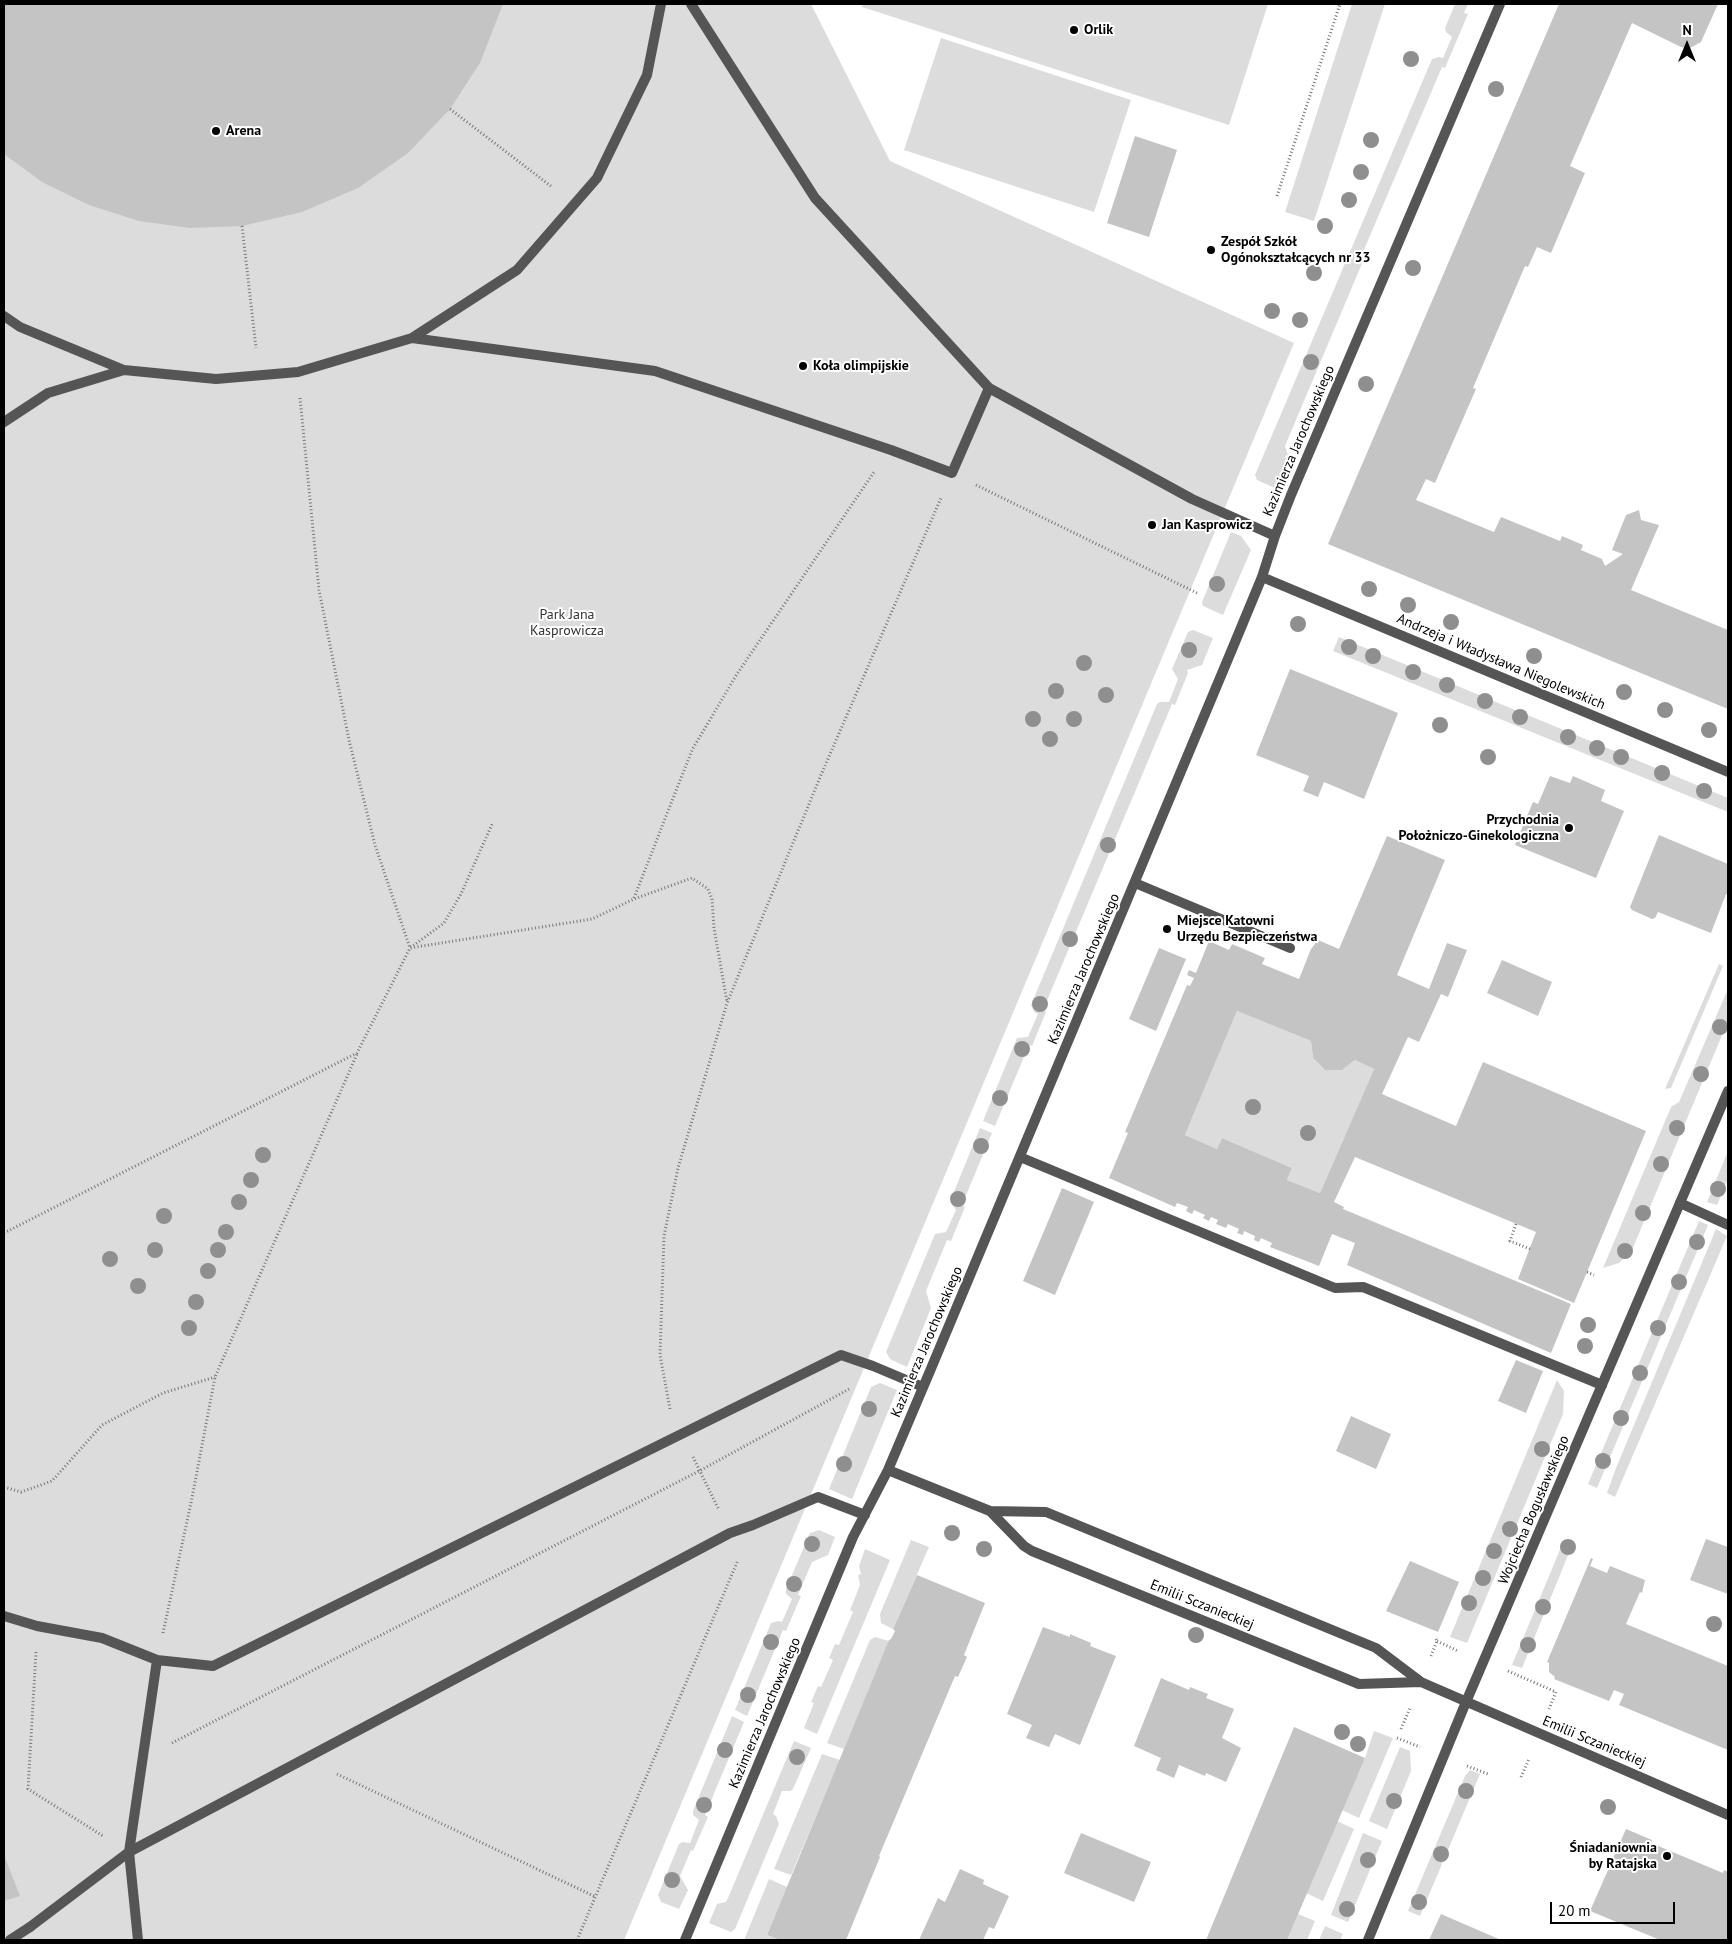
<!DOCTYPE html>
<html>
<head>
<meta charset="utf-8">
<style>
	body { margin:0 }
	#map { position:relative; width:1732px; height:1944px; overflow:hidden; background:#fff; font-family:"PT Sans",sans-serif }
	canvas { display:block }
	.frame { position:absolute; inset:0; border:5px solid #000; pointer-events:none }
	.north { position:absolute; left:1662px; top:20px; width:50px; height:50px; -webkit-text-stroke:4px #fff; paint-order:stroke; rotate:0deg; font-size:14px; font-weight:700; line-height:20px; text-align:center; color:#000 }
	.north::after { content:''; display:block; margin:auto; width:18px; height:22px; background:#000; clip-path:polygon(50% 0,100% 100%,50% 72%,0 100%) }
	.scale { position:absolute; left:1550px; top:1902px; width:125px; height:22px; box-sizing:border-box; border:2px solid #000; border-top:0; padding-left:6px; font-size:15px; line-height:18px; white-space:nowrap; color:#000; -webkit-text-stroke:4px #fff; paint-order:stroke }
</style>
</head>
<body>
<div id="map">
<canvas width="1732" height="1944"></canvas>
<div class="frame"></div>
<div class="north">N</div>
<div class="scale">20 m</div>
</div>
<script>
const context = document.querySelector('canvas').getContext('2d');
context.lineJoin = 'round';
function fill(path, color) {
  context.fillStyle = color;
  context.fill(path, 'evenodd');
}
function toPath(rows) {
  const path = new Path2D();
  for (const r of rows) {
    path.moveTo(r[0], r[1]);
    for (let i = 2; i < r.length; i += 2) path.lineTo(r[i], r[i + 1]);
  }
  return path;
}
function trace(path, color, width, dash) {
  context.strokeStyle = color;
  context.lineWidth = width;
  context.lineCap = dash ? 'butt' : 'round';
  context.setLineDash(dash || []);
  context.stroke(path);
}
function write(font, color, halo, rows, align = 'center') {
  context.font = font + ' "PT Sans",sans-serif';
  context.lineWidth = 4;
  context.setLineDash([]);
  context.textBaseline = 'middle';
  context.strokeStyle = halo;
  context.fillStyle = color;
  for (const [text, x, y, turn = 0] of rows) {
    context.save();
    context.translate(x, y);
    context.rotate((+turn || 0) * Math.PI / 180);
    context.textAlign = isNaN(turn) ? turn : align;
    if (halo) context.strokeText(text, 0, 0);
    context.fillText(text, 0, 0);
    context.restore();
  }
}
fill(toPath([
	[4,4,811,4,890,161,1294,343,624,1940,4,1940],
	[863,4,1268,4,1229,125,862,7],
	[1352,4,1385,4,1314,221,1285,212],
	[1455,4,1468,4,1464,13,1468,14,1445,68,1442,67,1363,252,1366,254,1285,446,1288,455,1285,456,1288,463,1277,489,1257,480,1255,475,1432,59,1439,57,1443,58,1452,37,1446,32,1445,28],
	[941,38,1131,100,1094,212,904,150],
	[1231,532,1241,536,1251,550,1223,615,1203,606,1202,602],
	[1193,630,1213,638,1202,665,1187,670,1188,673,1175,705,1172,704,1043,1010,1046,1012,1032,1046,1029,1045,995,1126,983,1121,1017,1038,1028,1037,1038,1014,1034,1012,1031,1005,1157,704,1160,702,1169,702,1178,679,1172,669,1188,632],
	[1339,637,1728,798,1728,812,1333,651],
	[1719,964,1723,966,1671,1088,1665,1089],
	[1728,989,1728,1021,1632,1250,1619,1263,1603,1268,1671,1107,1679,1102],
	[1237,1011,1311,1041,1313,1058,1325,1070,1342,1070,1355,1060,1374,1069,1320,1193,1287,1180,1292,1168,1222,1138,1217,1149,1185,1135],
	[980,1128,992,1133,962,1205,965,1207,951,1241,947,1240,926,1291,931,1308,907,1367,890,1359,886,1352,935,1234,946,1232,956,1210,951,1203,951,1199],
	[1728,1151,1728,1178,1717,1205,1707,1202],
	[1699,1221,1708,1225,1597,1488,1588,1484],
	[1716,1229,1727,1236,1615,1497,1607,1493,1616,1468],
	[1557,1380,1564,1391,1563,1414,1467,1643,1450,1637],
	[880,1383,897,1390,852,1499,829,1489,871,1387],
	[819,1530,835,1537,828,1555,812,1562,798,1595,801,1596,786,1631,783,1630,747,1716,735,1710,771,1623,778,1621,782,1622,792,1599,786,1594,786,1589,810,1533],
	[911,1540,929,1547,893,1629,881,1623,880,1614],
	[1564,1540,1573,1543,1522,1668,1512,1665],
	[865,1549,890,1560,817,1734,804,1728,814,1703,811,1702,818,1686,821,1687,833,1660,829,1658,835,1644,839,1645,853,1612,850,1610,860,1585,858,1575,861,1574,859,1566],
	[875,1637,889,1641,844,1749,827,1743,870,1640],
	[732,1716,744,1722,705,1815,708,1817,693,1851,691,1850,680,1876,688,1890,679,1909,661,1902,658,1895,679,1844,682,1842,690,1843,699,1820,693,1815,693,1811],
	[1374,1731,1393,1738,1359,1818,1342,1810,1365,1758],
	[794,1741,811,1748,793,1789,790,1791,782,1791,773,1814,776,1816,779,1824,735,1929,731,1932,709,1923,717,1904,726,1902,728,1898],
	[1400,1747,1410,1751,1411,1771,1387,1829,1369,1821],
	[822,1754,840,1760,791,1875,774,1869],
	[1470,1770,1480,1774,1420,1916,1408,1911,1465,1776],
	[1337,1821,1354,1829,1323,1901,1306,1893],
	[1363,1833,1382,1841,1348,1922,1331,1915],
	[769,1879,787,1887,767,1935,780,1940,744,1940],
	[1298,1914,1315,1921,1307,1940,1287,1940],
	[1325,1926,1343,1934,1340,1940,1319,1940]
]), '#dcdcdc');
fill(toPath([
	[4,4,503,4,480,63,450,109,408,153,358,188,302,212,242,226,190,228,139,221,89,205,42,182,4,154],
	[1559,4,1718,4,1701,42,1690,48,1681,47,1632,23,1570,166,1585,173,1551,253,1537,247,1528,267,1525,266,1473,388,1476,389,1435,483,1426,479,1416,500,1494,532,1501,517,1560,541,1562,536,1583,545,1581,550,1602,559,1605,566,1623,554,1612,550,1626,515,1639,510,1641,520,1659,525,1631,590,1728,630,1728,709,1328,544],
	[1135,136,1177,150,1149,237,1107,223],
	[1290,669,1398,713,1364,799,1324,782,1318,797,1303,791,1309,776,1256,755],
	[1550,776,1570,783,1573,776,1605,790,1601,801,1624,811,1596,878,1515,845,1533,802,1538,804],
	[1659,835,1728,864,1728,895,1726,894,1711,933,1658,912,1655,918,1652,919,1632,910,1630,907],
	[1387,836,1445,860,1397,975,1429,989,1447,943,1467,950,1448,997,1441,994,1419,1042,1408,1037,1382,1094,1456,1126,1483,1062,1646,1131,1574,1303,1518,1279,1536,1232,1355,1157,1334,1202,1344,1207,1343,1209,1571,1304,1551,1353,1347,1265,1355,1243,1332,1234,1319,1266,1270,1247,1272,1243,1261,1238,1259,1242,1254,1240,1255,1236,1244,1231,1243,1235,1237,1233,1239,1229,1228,1224,1226,1228,1216,1224,1218,1220,1211,1217,1209,1221,1203,1218,1205,1215,1194,1210,1192,1214,1186,1211,1188,1207,1177,1203,1175,1207,1109,1178,1128,1133,1125,1132,1187,985,1190,986,1194,978,1187,975,1189,970,1196,973,1209,941,1229,950,1232,944,1265,958,1262,964,1299,979,1311,949,1318,940,1339,949],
	[1237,1011,1311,1041,1313,1058,1325,1070,1342,1070,1355,1060,1374,1069,1320,1193,1287,1180,1292,1168,1222,1138,1217,1149,1185,1135],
	[1159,948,1186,959,1156,1031,1129,1019],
	[1502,960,1552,982,1538,1016,1487,993],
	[1062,1188,1094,1202,1055,1295,1023,1281],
	[1516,1360,1543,1371,1526,1413,1498,1401],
	[1351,1416,1391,1434,1376,1469,1336,1451],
	[1706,1539,1728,1547,1728,1594,1690,1580],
	[1591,1558,1593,1559,1590,1566,1607,1573,1610,1566,1645,1580,1642,1593,1640,1592,1626,1624,1728,1666,1728,1750,1619,1705,1624,1694,1614,1690,1609,1701,1554,1679,1555,1677,1549,1672,1549,1663,1547,1662],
	[1410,1561,1459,1582,1438,1632,1386,1611],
	[917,1575,985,1603,964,1655,967,1657,958,1677,955,1676,879,1856,880,1857,846,1940,780,1940,767,1935,889,1640,891,1639,895,1631,893,1629],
	[1043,1627,1070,1637,1070,1634,1091,1643,1090,1646,1116,1656,1080,1745,1055,1734,1049,1747,1026,1738,1032,1725,1007,1714],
	[1161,1678,1189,1690,1190,1687,1208,1694,1206,1698,1234,1709,1222,1738,1241,1748,1226,1782,1206,1773,1205,1776,1179,1765,1174,1778,1156,1770,1161,1758,1134,1746],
	[1294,1727,1365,1758,1287,1940,1206,1940],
	[1626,1829,1652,1840,1651,1843,1723,1873,1724,1870,1728,1872,1728,1940,1660,1940,1590,1911],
	[1081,1833,1151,1862,1134,1902,1064,1873],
	[4,1855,20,1896,4,1901],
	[960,1869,984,1880,983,1884,1009,1896,994,1929,989,1927,983,1940,919,1940,938,1898,945,1902],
	[1441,1914,1501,1940,1429,1940]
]), '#c4c4c4');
trace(toPath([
	[450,109,552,187],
	[1277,196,1340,4],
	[242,226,256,348],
	[300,398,319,590,349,740,375,845,410,948,444,923,461,894,493,822],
	[976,485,1197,593],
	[634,898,692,750,737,674,874,472],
	[1516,1224,1510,1241,1530,1249],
	[4,1233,357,1053,410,948,592,919,634,899,692,878,708,889,712,899,714,928,727,1002],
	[1587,1272,1594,1275],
	[670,1409,660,1355,664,1236,678,1168,727,1003,821,775,941,498],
	[693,1457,719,1510],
	[4,1487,21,1492,52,1481,102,1425,163,1393,215,1377],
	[163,1633,192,1498,215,1377,357,1054],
	[1437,1641,1458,1651],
	[36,1652,28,1789,103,1836],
	[1431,1656,1437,1641,1436,1639],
	[1508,1671,1556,1692,1549,1709],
	[1401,1729,1410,1708],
	[1397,1738,1420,1747],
	[172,1743,701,1470,851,1388],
	[1467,1766,1488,1774],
	[337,1774,596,1897],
	[1521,1777,1529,1759],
	[577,1940,738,1560]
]), '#777', 3, [1, 2.5]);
trace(toPath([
	[1135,883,1290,948],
	[1020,1157,1335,1288,1363,1287,1602,1385],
	[1680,1203,1728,1225],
	[10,1940,30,1927]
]), '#555', 10);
trace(toPath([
	[691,4,815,198,989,388,1192,499,1275,536],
	[4,316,20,327,124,370,216,379,298,372,412,338,517,270,597,178,647,75,661,4],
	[412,338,655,371,891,450,952,473,989,388],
	[4,422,48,393,124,370],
	[1262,577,1728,772],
	[888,1470,990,1511,1046,1512,1376,1648,1421,1682,1728,1815],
	[990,1511,1024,1546,1032,1551,1359,1684,1421,1682],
	[4,1616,37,1626,102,1638,157,1660,213,1666,841,1355,873,1366,923,1387],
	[30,1927,129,1852,730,1533,753,1525,818,1497,865,1515],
	[138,1940,129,1852,157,1660],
	[685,1940,853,1537,888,1470,930,1371,1233,647,1262,577,1275,536,1291,495,1500,4],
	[1368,1940,1466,1702,1728,1091]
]), '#555', 10);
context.fillStyle = '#8f8f8f';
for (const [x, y] of [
	[1411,59],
	[1496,89],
	[1371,140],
	[1361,172],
	[1349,200],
	[1325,226],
	[1413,268],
	[1314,273],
	[1272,311],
	[1300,320],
	[1311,362],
	[1366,384],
	[1217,584],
	[1369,589],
	[1408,605],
	[1451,622],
	[1298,624],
	[1349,647],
	[1189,650],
	[1373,656],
	[1534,656],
	[1084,663],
	[1413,672],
	[1447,685],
	[1056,691],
	[1624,692],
	[1106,695],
	[1485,701],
	[1665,710],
	[1520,717],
	[1033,719],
	[1074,719],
	[1440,725],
	[1709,730],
	[1568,737],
	[1050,739],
	[1597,748],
	[1488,757],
	[1621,757],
	[1662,773],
	[1704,791],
	[1108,845],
	[1070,939],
	[1040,1004],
	[1720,1027],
	[1022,1049],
	[1701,1074],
	[1000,1098],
	[1253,1107],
	[1677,1128],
	[1308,1133],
	[981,1146],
	[263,1155],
	[1661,1164],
	[251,1180],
	[1718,1189],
	[958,1199],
	[239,1202],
	[1643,1213],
	[164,1216],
	[226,1232],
	[1697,1242],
	[155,1250],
	[218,1250],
	[1625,1251],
	[110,1259],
	[208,1271],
	[1679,1282],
	[138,1286],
	[196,1302],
	[1588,1325],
	[189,1328],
	[1658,1328],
	[1585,1346],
	[1640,1373],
	[869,1409],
	[1621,1418],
	[1542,1449],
	[1603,1461],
	[844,1464],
	[1510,1529],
	[952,1533],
	[812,1544],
	[1568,1547],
	[984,1549],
	[1494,1551],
	[1483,1578],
	[794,1584],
	[1469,1603],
	[1543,1607],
	[1714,1624],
	[1196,1635],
	[771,1642],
	[1528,1645],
	[748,1695],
	[1342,1732],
	[1358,1744],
	[725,1750],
	[797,1757],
	[1466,1791],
	[1394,1801],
	[704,1805],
	[1608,1807],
	[1441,1854],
	[1368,1860],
	[672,1880],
	[1419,1902],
	[1347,1909]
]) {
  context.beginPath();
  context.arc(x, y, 8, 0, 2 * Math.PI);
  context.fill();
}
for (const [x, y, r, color] of [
	[1074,30,5,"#000"],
	[216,131,5,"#000"],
	[1211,250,5,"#000"],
	[803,366,5,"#000"],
	[1152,525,5,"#000"],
	[1569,828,5,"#000"],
	[1167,929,5,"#000"],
	[1667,1856,5,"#000"]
]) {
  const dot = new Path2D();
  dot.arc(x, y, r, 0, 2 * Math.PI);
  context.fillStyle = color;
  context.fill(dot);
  trace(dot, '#fff', 2);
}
write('bold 14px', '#000', '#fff', [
	["Orlik",1084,30],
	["Arena",226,131],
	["Zespół Szkół",1221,242],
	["Ogónokształcących nr 33",1221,258],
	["Koła olimpijskie",813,366],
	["Jan Kasprowicz",1162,525],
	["Przychodnia",1559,820,"right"],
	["Położniczo-Ginekologiczna",1559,836,"right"],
	["Miejsce Katowni",1177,921],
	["Urzędu Bezpieczeństwa",1177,937],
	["Śniadaniownia",1657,1848,"right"],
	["by Ratajska",1657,1864,"right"]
], 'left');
write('14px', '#000', '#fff', [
	["Kazimierza Jarochowskiego",1299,441,-67],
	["Andrzeja i Władysława Niegolewskich",1501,662,23],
	["Kazimierza Jarochowskiego",1084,969,-67],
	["Kazimierza Jarochowskiego",927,1342,-67],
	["Wojciecha Bogusławskiego",1534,1510,-67],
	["Emilii Sczanieckiej",1202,1605,22],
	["Kazimierza Jarochowskiego",765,1713,-67],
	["Emilii Sczanieckiej",1594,1742,23]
]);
write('14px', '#333', '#fff', [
	["Park Jana",567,615],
	["Kasprowicza",567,631]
]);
</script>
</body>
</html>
